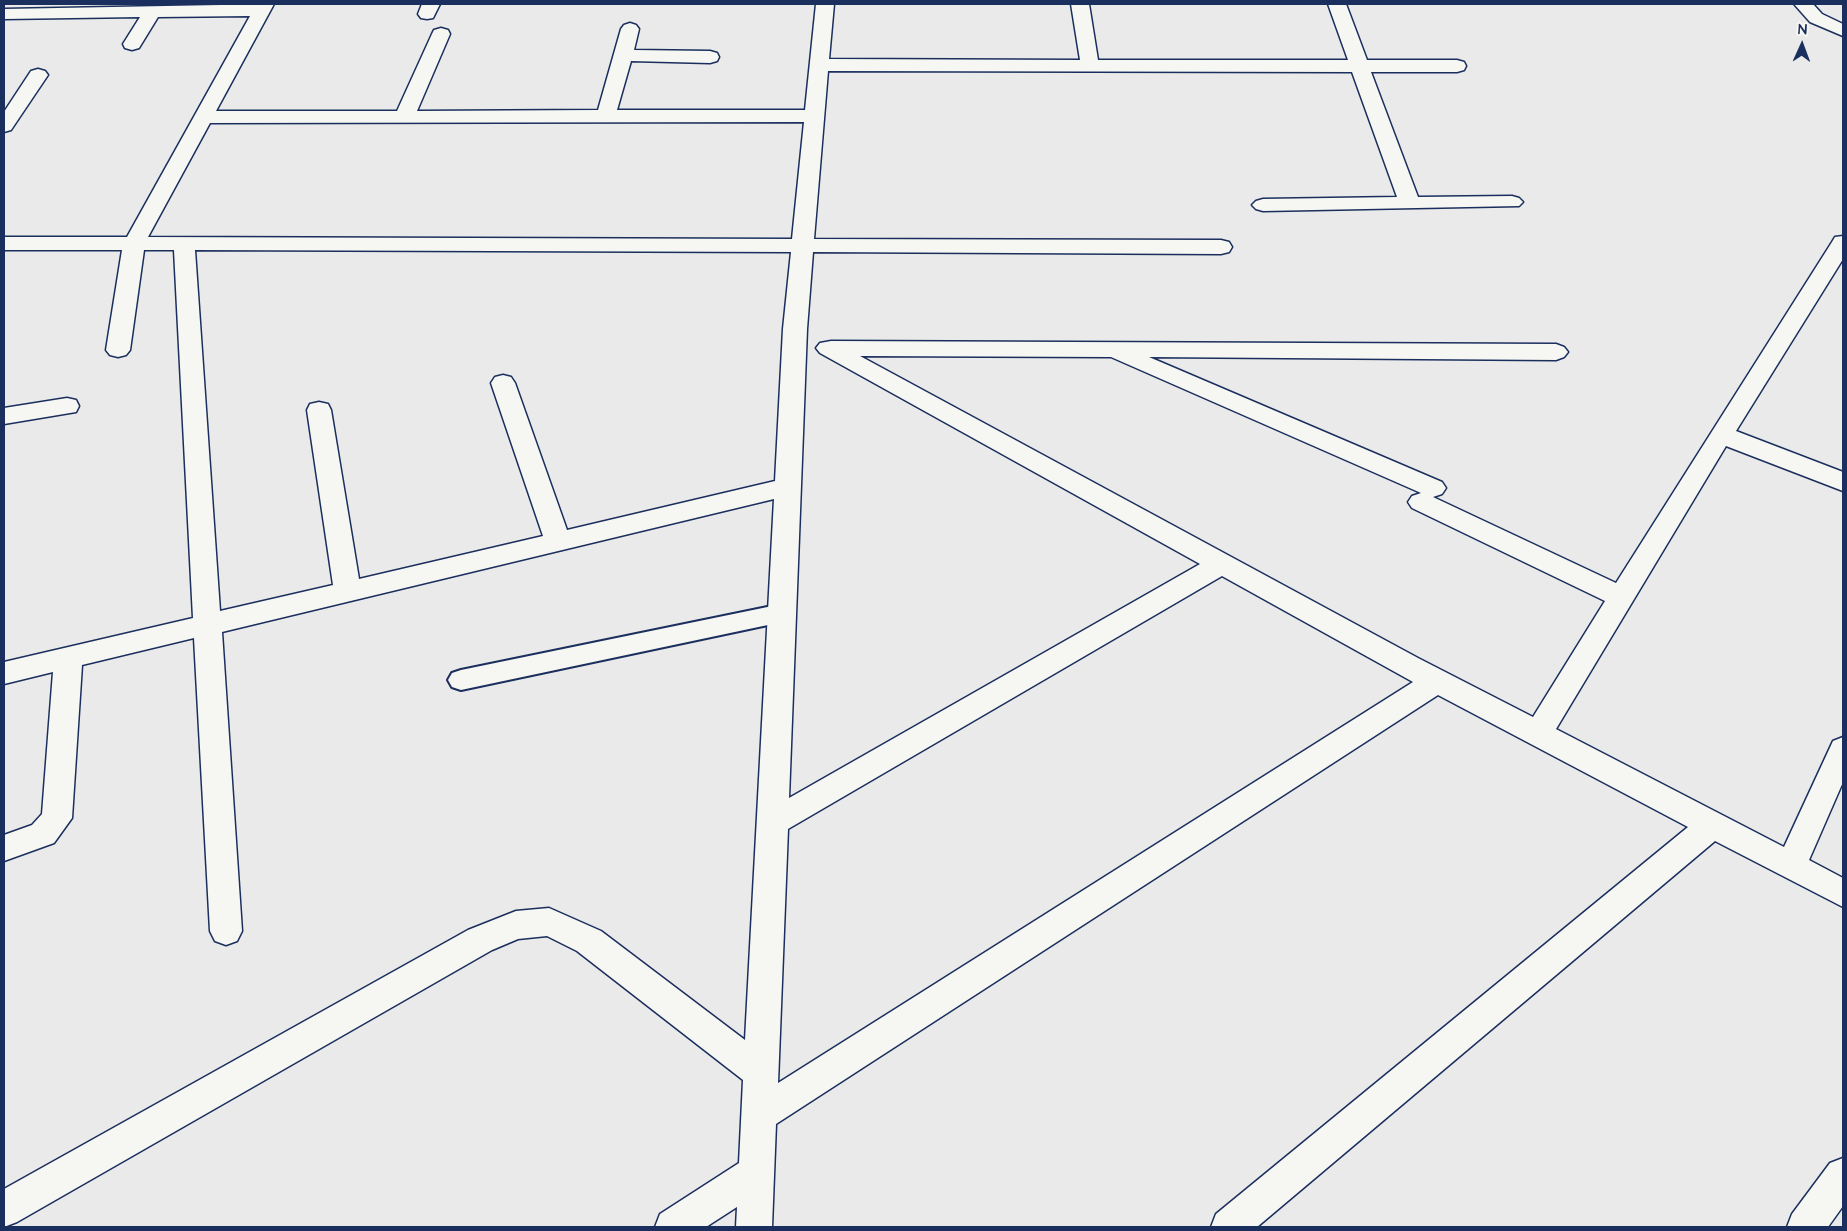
<!DOCTYPE html>
<html>
<head>
<meta charset="utf-8">
<style>
	body { margin:0 }
	#map { position:relative; width:1847px; height:1231px; overflow:hidden; background:#e9eae9; font-family:"Architects Daughter",sans-serif }
	canvas { display:block }
	.frame { position:absolute; inset:0; border:5px solid #1b2f5e; pointer-events:none }
	.north { position:absolute; left:1777px; top:20px; width:50px; height:50px; -webkit-text-stroke:4px #f6f6f2; paint-order:stroke; rotate:2deg; font-size:14px; font-weight:700; line-height:20px; text-align:center; color:#1b2f5e }
	.north::after { content:''; display:block; margin:auto; width:18px; height:22px; background:#1b2f5e; clip-path:polygon(50% 0,100% 100%,50% 72%,0 100%) }
</style>
</head>
<body>
<div id="map">
<canvas width="1847" height="1231"></canvas>
<div class="frame"></div>
<div class="north">N</div>
</div>
<script>
const context = document.querySelector('canvas').getContext('2d');
context.lineJoin = 'round';
function toPath(rows) {
  const path = new Path2D();
  for (const r of rows) {
    path.moveTo(r[0], r[1]);
    for (let i = 2; i < r.length; i += 2) path.lineTo(r[i], r[i + 1]);
  }
  return path;
}
function trace(path, color, width, dash) {
  context.strokeStyle = color;
  context.lineWidth = width;
  context.lineCap = dash ? 'butt' : 'round';
  context.setLineDash(dash || []);
  context.stroke(path);
}
function fill(path, color) {
  context.fillStyle = color;
  context.fill(path, 'evenodd');
}
const lane = toPath([
	[782,604,791,606,794,613,791,620,782,622,461,690,452,687,448,680,452,673,461,670,782,604]
]);
const street = toPath([
	[274,4,216,111,397,111,432,34,434,30,441,28,448,30,450,34,417,111,598,110,621,29,624,25,630,23,636,25,639,29,634,50,710,51,717,53,719,57,717,61,710,63,631,61,617,110,805,110,816,4,834,4,829,59,1080,60,1071,4,1089,4,1098,60,1348,60,1328,4,1346,4,1367,60,1457,60,1464,62,1466,66,1464,70,1457,72,1371,72,1418,197,1512,196,1519,198,1523,202,1519,206,1263,211,1256,209,1252,205,1256,201,1263,199,1397,197,1352,72,828,71,814,239,1221,240,1229,242,1232,247,1229,252,1221,254,813,252,807,329,789,798,1200,564,820,353,816,348,820,343,831,341,1556,344,1564,347,1568,352,1564,357,1556,360,1149,357,1442,482,1446,488,1442,494,1433,497,1616,583,1832,242,1835,237,1843,236,1843,259,1736,431,1843,472,1843,491,1726,446,1556,729,1784,847,1833,741,1843,737,1843,782,1809,860,1843,878,1843,907,1715,841,1257,1227,1211,1227,1216,1214,1688,827,1438,695,776,1124,772,1227,736,1227,737,1207,706,1227,655,1227,660,1214,739,1163,743,1080,577,951,547,936,518,939,492,950,17,1222,4,1227,4,1189,468,930,516,911,549,908,601,931,745,1040,774,499,222,632,242,931,237,941,226,945,215,941,210,931,194,638,82,665,72,818,54,843,4,861,4,835,32,825,42,814,53,672,4,684,4,662,193,618,174,250,144,250,130,350,126,355,118,357,110,355,106,350,122,250,4,250,4,237,127,237,250,16,158,17,139,48,132,50,125,48,123,44,140,17,4,19,4,9,274,4],
	[804,122,792,239,148,237,210,123,804,122],
	[195,250,791,252,783,329,775,481,567,530,515,383,511,377,503,375,495,377,491,383,543,536,359,579,331,410,328,404,319,402,310,404,307,410,333,585,220,611,195,250],
	[860,356,1111,357,1421,493,1412,496,1408,502,1412,508,1605,601,1533,717,1418,658,860,356],
	[1222,576,1413,682,778,1083,788,829,1222,576],
	[422,4,440,4,433,18,427,19,421,18,418,14,422,4],
	[1794,4,1813,4,1822,14,1843,24,1843,36,1810,22,1794,4],
	[38,69,45,71,48,75,11,130,4,132,4,112,31,71,38,69],
	[67,398,76,400,79,406,76,412,4,424,4,408,67,398],
	[1843,1158,1843,1206,1828,1227,1787,1227,1792,1214,1830,1163,1843,1158]
]);
trace(lane, '#1b2f5e', 4);
trace(street, '#1b2f5e', 3);
fill(lane, '#f6f6f2');
fill(street, '#f6f6f2');
</script>
</body>
</html>
